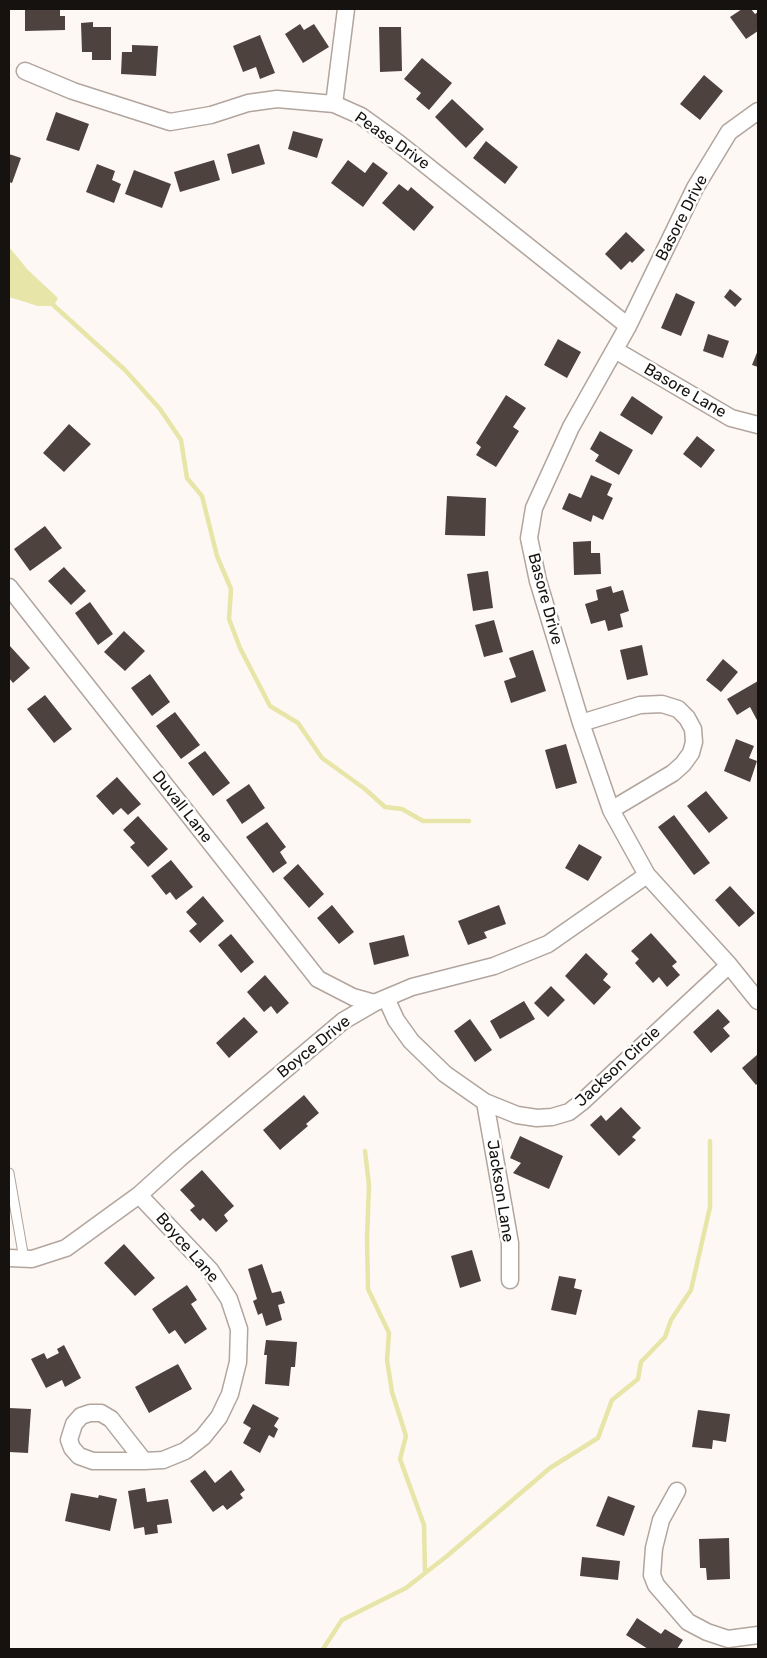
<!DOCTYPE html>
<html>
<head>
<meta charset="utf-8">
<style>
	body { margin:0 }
	#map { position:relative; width:767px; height:1658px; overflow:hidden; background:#fef8f5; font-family:Rubik,sans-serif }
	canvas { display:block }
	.frame { position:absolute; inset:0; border:10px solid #16120f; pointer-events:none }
</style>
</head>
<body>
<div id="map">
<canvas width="767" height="1658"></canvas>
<div class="frame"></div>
</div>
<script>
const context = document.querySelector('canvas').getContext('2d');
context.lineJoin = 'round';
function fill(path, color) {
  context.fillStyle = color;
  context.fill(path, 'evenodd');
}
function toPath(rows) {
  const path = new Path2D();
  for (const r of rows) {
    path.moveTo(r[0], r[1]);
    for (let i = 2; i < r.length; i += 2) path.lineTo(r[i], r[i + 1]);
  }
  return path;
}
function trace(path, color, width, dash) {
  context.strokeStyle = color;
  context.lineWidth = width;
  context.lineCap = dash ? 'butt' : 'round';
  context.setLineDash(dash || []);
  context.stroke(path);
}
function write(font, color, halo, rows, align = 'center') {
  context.font = font + ' Rubik,sans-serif';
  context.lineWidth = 5;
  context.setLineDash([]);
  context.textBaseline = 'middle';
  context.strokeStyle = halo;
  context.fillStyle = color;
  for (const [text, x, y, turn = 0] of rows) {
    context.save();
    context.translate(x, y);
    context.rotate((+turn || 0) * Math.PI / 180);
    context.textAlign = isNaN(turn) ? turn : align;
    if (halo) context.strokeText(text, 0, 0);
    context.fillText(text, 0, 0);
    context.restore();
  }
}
fill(toPath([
	[9,247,28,270,58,298,54,306,38,306,9,297]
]), '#e7e5a7');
trace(toPath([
	[51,303,125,370,160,409,181,440,187,478,202,496,217,556,231,589,229,619,240,648,270,706,298,723,322,758,365,789,385,807,402,809,423,821,469,821],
	[365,1151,369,1185,367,1238,368,1289,389,1333,387,1360,392,1392,406,1436,400,1459,424,1525,425,1573],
	[323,1649,342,1620,406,1588,447,1556,550,1468,598,1438,612,1400,638,1379,641,1362,665,1337,671,1320,691,1290,710,1207,710,1141]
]), '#e7e5a7', 4.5);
fill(toPath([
	[25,9,60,9,60,16,65,16,65,30,25,31],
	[742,9,751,9,755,14,758,12,758,31,746,39,730,17],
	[93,22,93,27,111,27,111,60,92,60,92,52,82,52,81,23],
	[300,24,304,30,314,24,329,47,303,63,285,34],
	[379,27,401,27,402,71,380,72],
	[260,35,275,73,260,79,256,67,243,72,233,46],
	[132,45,158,46,156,76,121,74,122,52,132,52],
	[422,58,452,83,429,110,416,99,421,93,404,79],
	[704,75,723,91,700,120,680,104],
	[452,99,484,129,466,148,435,117],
	[56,112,89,124,79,151,46,140],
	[293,131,323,139,317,158,288,149],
	[486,141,518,167,505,184,473,158],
	[259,144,265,164,232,174,227,154],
	[9,154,21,158,12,183,9,182],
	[214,160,220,180,180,192,174,172],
	[348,160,365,173,373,162,388,173,363,207,331,183],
	[97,164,115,171,112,180,121,184,114,203,86,192],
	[134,170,171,184,162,208,125,194],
	[399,184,408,191,411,187,434,207,414,231,382,203],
	[626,232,645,250,632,263,630,261,621,270,605,254],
	[730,289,742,299,735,307,724,297],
	[676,293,695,302,681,336,661,328],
	[708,334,729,341,723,358,703,351],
	[558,339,581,352,567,378,544,365],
	[758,350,758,367,752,365],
	[506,395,526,408,513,427,519,431,496,467,476,455,481,447,476,443],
	[632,396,663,417,652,435,620,415],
	[69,424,91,444,64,472,43,453],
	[600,431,633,450,619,475,595,461,599,455,590,449],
	[697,436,715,450,701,468,683,454],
	[591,475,612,484,607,495,613,498,603,520,593,515,591,522,562,509,569,493,581,498],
	[447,496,486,498,485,536,445,535],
	[45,526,62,548,30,571,14,549],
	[591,541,591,553,600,553,601,574,574,575,573,542],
	[64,567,86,591,71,605,48,581],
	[488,571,493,608,473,611,467,574],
	[611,586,613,593,623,590,629,611,620,614,623,627,608,631,605,620,591,624,585,604,598,600,596,590],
	[90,602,113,634,98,645,75,613],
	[494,620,503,652,484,657,475,625],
	[124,631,145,651,125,671,104,652],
	[9,645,30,668,13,683,9,678],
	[642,645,648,675,627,680,620,650],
	[533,650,546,691,511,703,504,681,516,677,509,658],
	[723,659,738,672,721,692,706,680],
	[150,674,170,702,152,716,131,688],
	[758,681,758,722,750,707,737,715,727,699],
	[45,695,72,729,54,743,27,709],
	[175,712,200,745,181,759,156,726],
	[736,739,754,746,749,758,757,761,750,782,724,771],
	[566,744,577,783,556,789,545,750],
	[205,751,230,783,213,796,188,763],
	[117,777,141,804,128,815,121,808,113,815,96,796],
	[249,784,265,808,242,824,226,800],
	[706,791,728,818,709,833,687,806],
	[674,815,710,863,694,875,658,827],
	[138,816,168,849,148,867,130,847,135,843,123,830],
	[267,822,286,847,280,852,287,863,273,873,246,837],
	[579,844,602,857,588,881,565,868],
	[171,860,193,887,176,900,170,892,166,895,151,876],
	[298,864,324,894,309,908,283,878],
	[730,886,755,913,739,927,715,900],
	[203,896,224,921,200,943,189,931,197,924,186,912],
	[332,905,354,932,339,944,317,918],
	[499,905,506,924,484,932,487,938,468,945,458,921],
	[651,933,677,962,672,966,680,975,667,987,659,977,653,983,635,963,639,959,631,951],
	[231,934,254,962,241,973,218,945],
	[404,935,409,956,374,965,369,943],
	[586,953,608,974,603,980,611,987,594,1005,565,976],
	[265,975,289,1003,277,1014,271,1006,264,1012,247,992],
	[551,986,565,1000,548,1017,534,1003],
	[524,1001,535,1019,500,1039,490,1021],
	[718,1009,730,1022,723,1028,730,1036,711,1053,693,1032],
	[244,1017,258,1032,229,1058,216,1043],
	[470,1019,492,1050,475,1062,454,1031],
	[758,1054,758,1083,756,1085,742,1068],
	[304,1095,319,1113,306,1124,308,1126,280,1150,263,1130],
	[621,1107,641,1128,632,1137,636,1140,619,1156,590,1125,601,1115,606,1121],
	[520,1136,563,1156,549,1189,513,1173,521,1163,510,1158],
	[202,1170,234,1206,224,1215,228,1221,216,1232,203,1218,200,1221,190,1210,195,1206,180,1190],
	[124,1244,155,1278,135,1296,104,1263],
	[472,1250,481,1281,460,1288,451,1256],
	[262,1264,272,1293,281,1291,285,1303,278,1305,282,1320,266,1326,262,1313,258,1315,253,1301,257,1299,248,1269],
	[559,1276,576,1279,574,1288,582,1290,576,1315,551,1310],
	[187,1285,197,1300,191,1304,207,1329,185,1344,175,1330,169,1334,152,1309],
	[266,1340,297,1342,295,1367,291,1367,289,1386,265,1384,267,1355,264,1355],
	[64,1345,81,1378,65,1387,62,1380,46,1388,31,1359,44,1353,47,1359,59,1353,57,1349],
	[178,1364,192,1389,149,1413,135,1387],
	[253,1404,279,1418,274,1426,278,1429,274,1438,269,1435,260,1453,243,1443,251,1428,243,1423],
	[9,1408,31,1409,28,1453,9,1452],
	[698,1410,730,1414,726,1442,713,1440,712,1449,692,1447],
	[205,1470,215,1483,231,1470,245,1490,240,1494,243,1498,227,1510,223,1505,213,1512,190,1481],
	[145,1488,147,1502,168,1499,172,1523,157,1525,158,1533,145,1535,144,1527,134,1529,128,1491],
	[71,1493,98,1498,99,1495,117,1499,110,1531,65,1521],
	[608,1496,635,1506,624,1536,596,1526],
	[729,1538,730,1579,707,1580,706,1568,700,1568,699,1539],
	[582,1557,620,1561,618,1580,580,1576],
	[637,1618,661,1634,665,1629,683,1640,677,1649,648,1649,626,1635]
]), '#4e423f');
const service = toPath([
	[9,1173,24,1259]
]);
const minor = toPath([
	[25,71,73,91,170,122,211,115,248,103,277,99,334,104,361,116,397,142,628,326],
	[334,104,346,9],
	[758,111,729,132,695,188,628,326,571,427,534,508,529,538,538,581,581,723,611,810,647,875,729,965,758,1001],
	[615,350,731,418,758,425],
	[9,587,318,979,353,997,374,1003],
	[581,723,640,705,662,704,678,709,687,718,693,729,694,742,691,753,683,764,673,773,611,810],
	[386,998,396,1020,411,1041,445,1074,485,1102,517,1115,537,1118,552,1117,569,1112,582,1102,729,965],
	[485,1102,510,1243,510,1280],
	[139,1195,210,1270,229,1299,239,1329,238,1362,230,1394,219,1417,203,1437,185,1451,163,1460,144,1461,93,1461,79,1456,72,1448,69,1440,74,1424,81,1416,90,1413,101,1413,111,1419,144,1461],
	[9,1258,32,1259,66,1248,139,1195,179,1159,343,1021,374,1003,412,987,494,966,548,944,647,875],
	[677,1491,661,1520,654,1548,652,1575,656,1585,688,1622,707,1632,728,1639,758,1635]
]);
trace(service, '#b1a59d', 11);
trace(minor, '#b1a59d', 19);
trace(service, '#fff', 9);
trace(minor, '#fff', 16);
write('16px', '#16120f', '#fff', [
	["Pease Drive",392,141,35],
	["Basore Drive",682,218,-63],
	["Basore Lane",685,391,30],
	["Basore Drive",545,599,75],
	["Duvall Lane",182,807,52],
	["Boyce Drive",314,1047,-39],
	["Jackson Circle",618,1067,-43],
	["Jackson Lane",500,1191,81],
	["Boyce Lane",187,1248,49]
]);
</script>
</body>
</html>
